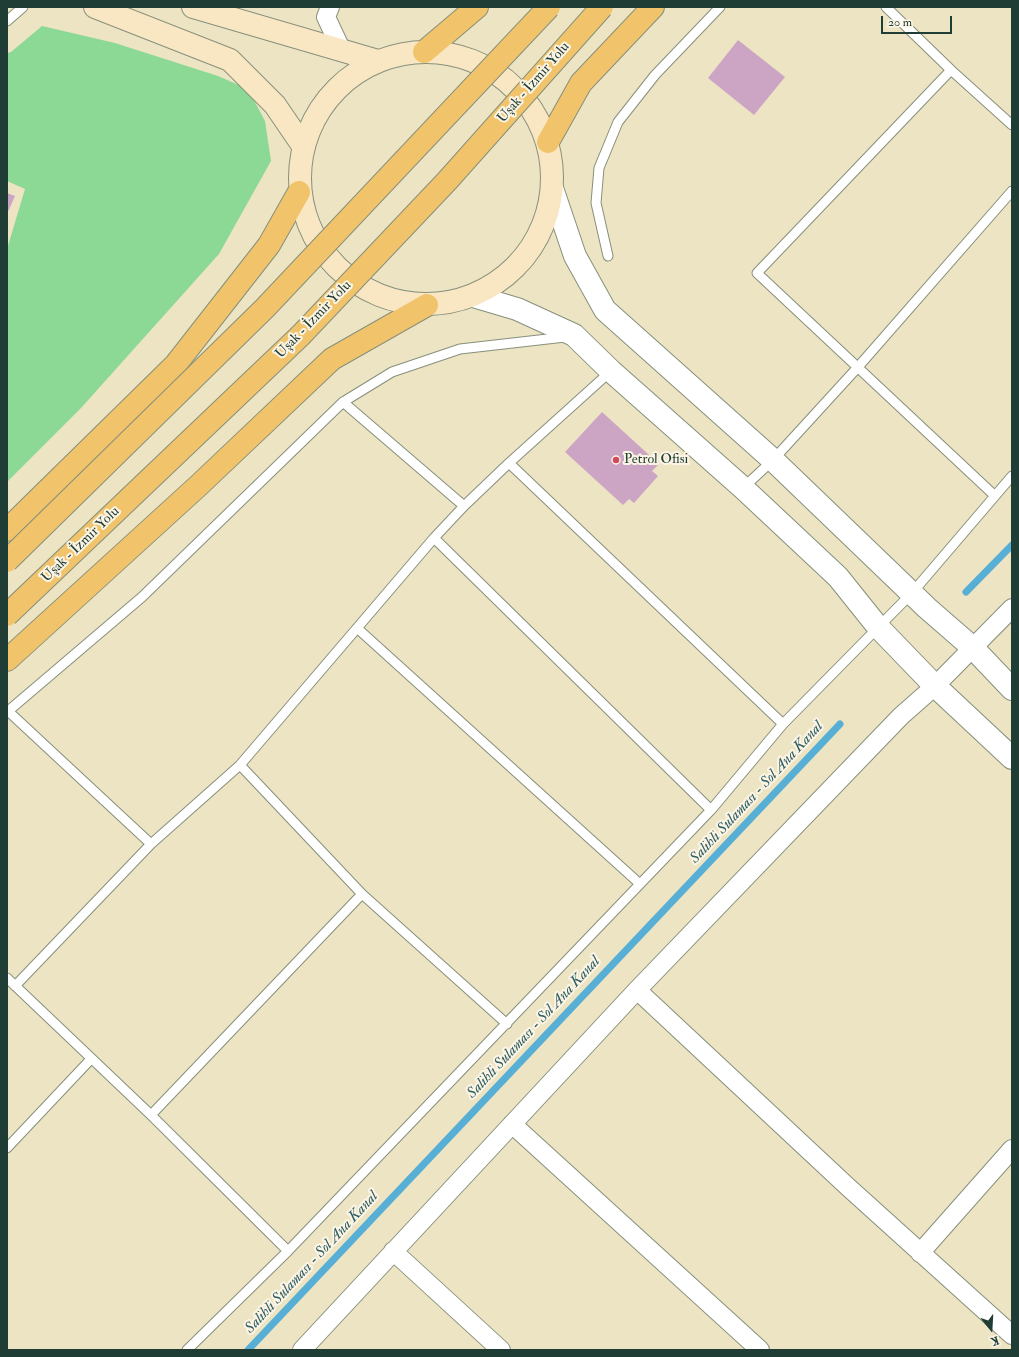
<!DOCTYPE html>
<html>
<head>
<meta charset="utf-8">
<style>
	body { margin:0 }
	#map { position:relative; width:1019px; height:1357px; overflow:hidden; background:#ede4c3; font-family:"IM FELL Double Pica",serif }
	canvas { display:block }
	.frame { position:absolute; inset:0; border:8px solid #1f3d34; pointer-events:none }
	.north { position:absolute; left:971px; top:1309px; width:40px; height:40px; -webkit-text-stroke:3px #fcf5e5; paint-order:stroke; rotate:162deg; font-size:11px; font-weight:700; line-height:16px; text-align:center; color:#1f3d34 }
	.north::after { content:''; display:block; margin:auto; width:14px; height:18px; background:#1f3d34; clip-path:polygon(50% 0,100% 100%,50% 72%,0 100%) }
	.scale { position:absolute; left:881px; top:16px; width:71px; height:18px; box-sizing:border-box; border:2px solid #1f3d34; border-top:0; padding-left:5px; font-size:12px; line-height:14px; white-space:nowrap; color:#1f3d34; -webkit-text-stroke:3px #fcf5e5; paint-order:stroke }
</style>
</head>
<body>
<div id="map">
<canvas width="1019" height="1357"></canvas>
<div class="frame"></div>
<div class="north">K</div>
<div class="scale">20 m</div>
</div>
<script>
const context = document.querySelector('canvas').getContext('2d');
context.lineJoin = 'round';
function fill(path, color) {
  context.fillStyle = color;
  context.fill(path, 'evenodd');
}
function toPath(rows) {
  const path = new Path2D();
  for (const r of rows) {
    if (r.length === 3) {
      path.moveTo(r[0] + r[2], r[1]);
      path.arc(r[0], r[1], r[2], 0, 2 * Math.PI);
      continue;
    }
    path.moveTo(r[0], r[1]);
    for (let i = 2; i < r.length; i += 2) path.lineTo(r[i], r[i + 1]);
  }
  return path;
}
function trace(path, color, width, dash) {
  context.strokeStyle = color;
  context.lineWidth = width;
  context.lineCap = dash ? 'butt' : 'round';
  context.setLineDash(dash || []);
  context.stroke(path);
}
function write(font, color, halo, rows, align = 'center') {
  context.font = font + ' "IM FELL Double Pica",serif';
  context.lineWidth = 4;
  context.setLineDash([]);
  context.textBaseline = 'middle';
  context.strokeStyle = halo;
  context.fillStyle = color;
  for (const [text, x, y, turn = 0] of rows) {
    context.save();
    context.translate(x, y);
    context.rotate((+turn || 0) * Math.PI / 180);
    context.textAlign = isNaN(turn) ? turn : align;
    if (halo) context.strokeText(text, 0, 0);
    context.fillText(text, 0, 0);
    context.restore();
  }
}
fill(toPath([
	[42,26,115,43,218,76,248,89,265,121,271,161,219,254,81,408,7,482,7,249,25,189,7,181,7,53,11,52]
]), '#8cd895');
trace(toPath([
	[966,592,1012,545],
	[248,1350,840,724]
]), '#58afd5', 7);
fill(toPath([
	[738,40,785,77,754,115,708,78],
	[7,193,15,196,7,214],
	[602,412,659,464,652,471,658,476,634,503,629,499,623,505,565,452]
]), '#cca5c5');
const service = toPath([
	[886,7,951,70,1012,125],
	[7,21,23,7],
	[951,70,757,273,994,495],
	[608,256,596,203,599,168,618,122,655,75,720,7],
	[343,402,392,372,460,349,565,337],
	[509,463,783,724],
	[743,488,773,460,858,367,1012,191],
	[434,538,711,810],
	[357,628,640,884],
	[8,711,151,844],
	[7,712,142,597,343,402,464,506],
	[240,765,362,894,507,1024],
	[7,978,151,1115,288,1251],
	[15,986,151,844,240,765,434,538,464,506,509,463,611,371],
	[151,1115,362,894],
	[7,1148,91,1059],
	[187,1350,288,1251,711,810,783,724,912,593,1012,476]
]);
const minor = toPath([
	[330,7,326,17,341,49],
	[637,990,848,1187,1012,1335],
	[512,1124,760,1350],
	[393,1251,501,1350],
	[920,1253,1012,1149],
	[302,1350,637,990,901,716,935,686,1012,608]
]);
const tertiary = toPath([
	[552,188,575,256,605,310,773,460,927,608,973,648,1012,689],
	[473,296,517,309,574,335,611,371,743,488,838,577,878,627,935,686,1012,758]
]);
const secondary = toPath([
	[95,7,230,60,275,105,303,146],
	[193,7,378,61],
	[426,178,126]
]);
const trunk = toPath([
	[424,52,477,7],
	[548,142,581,83,653,7],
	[7,530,176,364,269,245,299,192],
	[7,660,198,486,332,359,427,305]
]);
trace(service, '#86907c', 11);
trace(minor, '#86907c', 20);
trace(tertiary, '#86907c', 24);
trace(secondary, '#86907c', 24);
trace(trunk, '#86907c', 24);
trace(service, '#fff', 9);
trace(minor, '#fff', 18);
trace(tertiary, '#fff', 22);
trace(secondary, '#f9e7c3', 22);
trace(trunk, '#f1c36a', 22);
const trunkBridge = toPath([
	[7,561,265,308,549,7],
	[7,615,301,335,447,181,602,7]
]);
trace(trunkBridge, '#86907c', 24, []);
trace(trunkBridge, '#f1c36a', 22);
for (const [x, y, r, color] of [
	[616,460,4,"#d1495b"]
]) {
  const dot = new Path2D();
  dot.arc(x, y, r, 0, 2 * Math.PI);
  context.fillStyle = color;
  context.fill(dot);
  trace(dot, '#fcf5e5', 1.5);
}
write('14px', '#1f3d34', '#fcf5e5', [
	["Uşak - İzmir Yolu",534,83,-49],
	["Uşak - İzmir Yolu",314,320,-46],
	["Uşak - İzmir Yolu",81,545,-44]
]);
write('14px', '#1f3d34', '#fcf5e5', [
	["Petrol Ofisi",624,460]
], 'left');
write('italic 15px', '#305f64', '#fcf5e5', [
	["Salihli Sulaması - Sol Ana Kanal",757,793,-47],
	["Salihli Sulaması - Sol Ana Kanal",534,1028,-47],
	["Salihli Sulaması - Sol Ana Kanal",312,1263,-47]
]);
</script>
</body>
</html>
